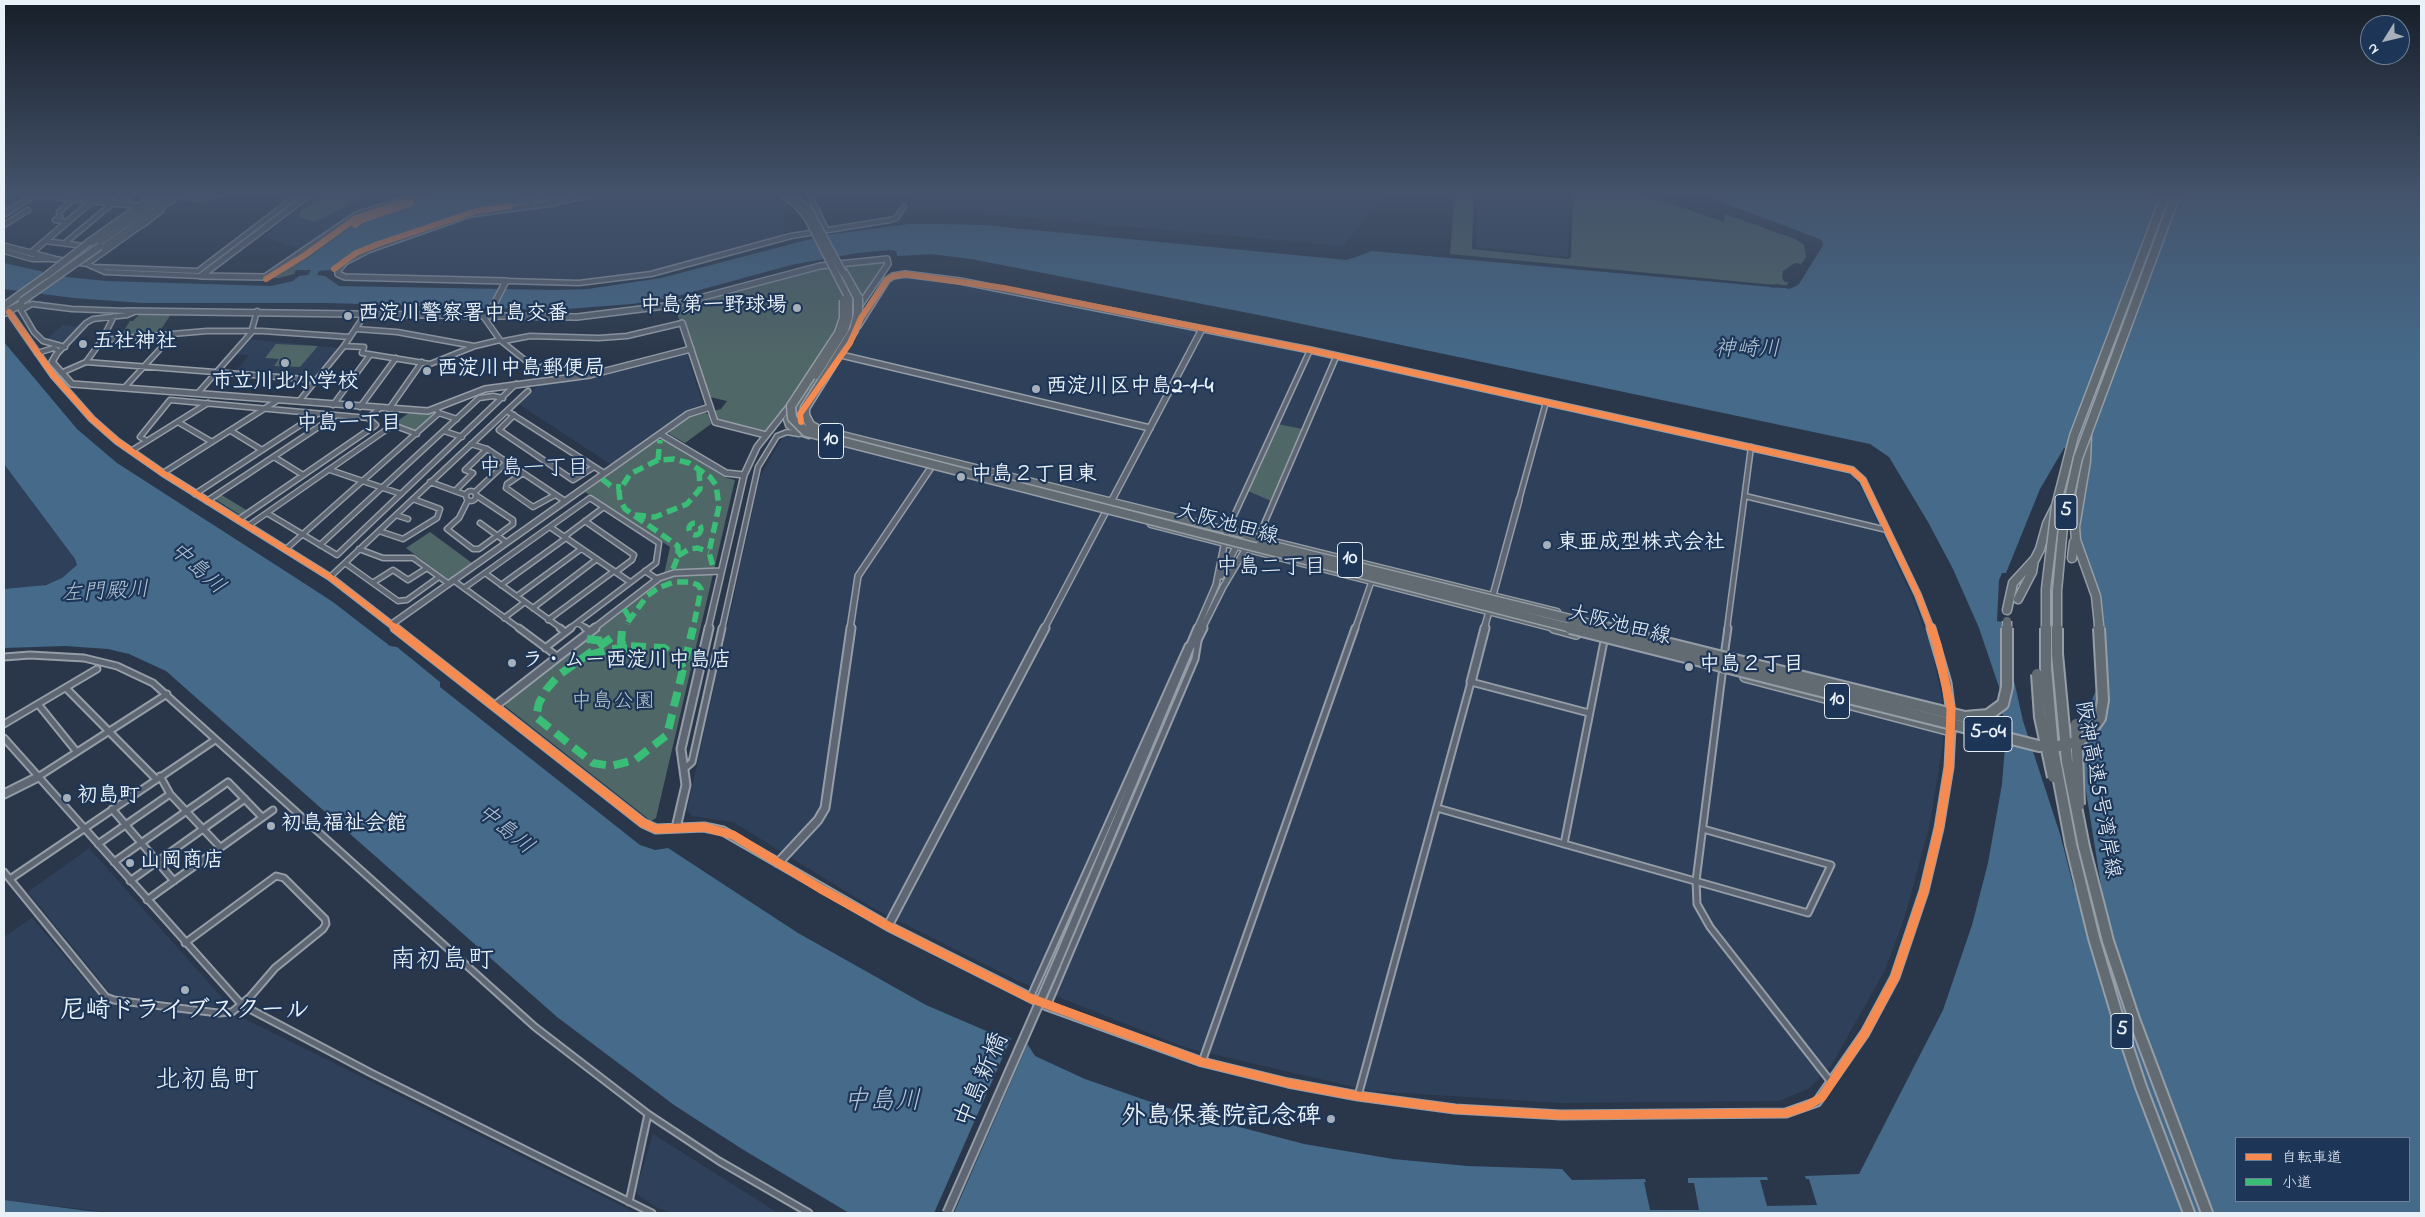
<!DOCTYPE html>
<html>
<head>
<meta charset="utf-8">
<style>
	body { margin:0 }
	#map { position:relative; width:2425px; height:1217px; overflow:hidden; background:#2a374a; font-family:"Indie Flower","Klee One",sans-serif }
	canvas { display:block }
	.frame { position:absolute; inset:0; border:5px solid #e8f1f8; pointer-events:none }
	.legend { position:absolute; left:2235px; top:1137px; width:175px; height:65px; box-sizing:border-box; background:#1d3557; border:1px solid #6e8097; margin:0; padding:6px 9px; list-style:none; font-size:15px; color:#e8f1f8 }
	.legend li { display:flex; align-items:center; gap:10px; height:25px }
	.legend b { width:25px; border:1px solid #6e8097 }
	.north { position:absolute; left:2360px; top:15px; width:50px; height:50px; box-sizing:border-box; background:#1d3557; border:1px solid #6e8097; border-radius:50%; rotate:234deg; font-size:14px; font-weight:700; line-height:20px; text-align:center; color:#e8f1f8 }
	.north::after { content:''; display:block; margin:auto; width:18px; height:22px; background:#a6b0bb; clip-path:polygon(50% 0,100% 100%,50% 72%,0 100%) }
</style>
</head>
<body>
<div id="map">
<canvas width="2425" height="1217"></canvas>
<div class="frame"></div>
<ul class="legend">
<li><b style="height:6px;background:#f68b52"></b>自転車道</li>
<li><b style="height:6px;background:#3abd76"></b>小道</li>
</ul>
<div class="north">N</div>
</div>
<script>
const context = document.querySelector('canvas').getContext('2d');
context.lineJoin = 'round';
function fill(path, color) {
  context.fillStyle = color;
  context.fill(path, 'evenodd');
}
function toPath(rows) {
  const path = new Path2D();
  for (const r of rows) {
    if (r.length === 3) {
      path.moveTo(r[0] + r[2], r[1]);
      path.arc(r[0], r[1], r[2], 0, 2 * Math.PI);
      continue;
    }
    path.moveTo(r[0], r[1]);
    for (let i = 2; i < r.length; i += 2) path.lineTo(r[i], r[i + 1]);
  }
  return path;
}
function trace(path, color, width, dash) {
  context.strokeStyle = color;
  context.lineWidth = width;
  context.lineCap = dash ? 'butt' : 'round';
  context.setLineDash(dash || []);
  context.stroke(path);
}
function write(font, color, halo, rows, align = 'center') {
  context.font = font + ' "Indie Flower","Klee One",sans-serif';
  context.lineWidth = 4.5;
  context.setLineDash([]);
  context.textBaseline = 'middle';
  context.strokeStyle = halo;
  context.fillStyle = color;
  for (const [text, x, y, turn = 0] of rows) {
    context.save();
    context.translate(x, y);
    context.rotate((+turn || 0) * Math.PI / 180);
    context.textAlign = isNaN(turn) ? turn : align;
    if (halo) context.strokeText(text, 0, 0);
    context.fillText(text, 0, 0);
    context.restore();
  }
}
fill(toPath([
	[319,194,416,194,303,250,264,237],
	[600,194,630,194,631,197,784,194,785,237,668,268,637,275,586,281,347,275,342,272,342,268,361,255,470,216,557,206],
	[918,194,1386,194,1344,246,908,207],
	[1477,194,1570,194,1568,257,1476,247],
	[898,277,1006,291,1341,360,1852,475,1861,487,1912,597,1930,644,1942,698,1943,742,1930,824,1904,919,1885,970,1831,1066,1810,1088,1779,1101,1561,1103,1371,1091,1187,1048,1018,981,873,908,733,822,692,816,687,810,760,477,781,440,811,406,856,340,863,322,892,279],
	[63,325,80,327,61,346,45,341],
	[247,339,339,348,313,378,235,372,249,355,234,354],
	[685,353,687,354,703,404,688,410,612,465,517,403,538,386,592,377],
	[4,464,75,559,77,565,74,569,58,581,38,586,4,589],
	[89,848,225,1001,223,1005,214,1007,112,995,28,892],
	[32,918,104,1002,243,1018,636,1213,117,1213,4,1200,4,937],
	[653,1134,778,1213,672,1213,658,1208,638,1195,636,1190]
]), '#2f415a');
fill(toPath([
	[187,194,228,194,224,198,209,200,206,204,177,200],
	[324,194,369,194,315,222,300,217,300,212],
	[1455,194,1474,194,1472,249,1568,259,1571,257,1573,194,1643,194,1724,222,1725,214,1795,239,1804,245,1806,257,1786,286,1450,254],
	[409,198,413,203,359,222,298,265,294,274,279,278,266,278,357,216],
	[883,260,886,264,767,431,718,421,714,411,721,409,727,401,710,397,683,321,680,322,675,307,817,269],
	[141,313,171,314,158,334,120,337,130,321,133,321],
	[276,344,318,346,300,367,274,366,279,359,265,358],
	[703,412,708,414,711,424,685,443,669,434,670,431,691,416],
	[409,413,429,414,435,413,415,431,393,424],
	[1278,424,1302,429,1271,501,1248,491],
	[663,439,727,478,735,480,656,818,651,821,505,706,507,702,663,579,670,547,585,492,657,440],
	[220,494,248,511,240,515,215,499],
	[430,532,472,563,449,580,406,548]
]), '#506767');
fill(toPath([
	[434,194,577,194,545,201,496,205,476,209,361,249,330,270,319,271,317,275,325,276,339,286,556,290,588,289,661,278,826,235,909,224,944,224,982,225,1347,260,1372,251,1782,288,1796,286,1799,284,1823,245,1821,240,1700,194,2421,194,2421,1213,849,1213,742,1149,674,1105,557,1017,166,671,129,654,108,649,65,646,4,648,4,589,46,585,62,578,77,565,75,559,4,464,4,342,77,429,117,463,296,578,333,602,390,646,397,647,440,682,440,687,640,845,655,850,668,848,798,933,926,1005,998,1036,1005,1036,1028,1045,1035,1056,1085,1079,1171,1109,1304,1144,1393,1159,1467,1166,1562,1169,1572,1180,1645,1179,1646,1182,1644,1182,1650,1210,1699,1210,1694,1183,1688,1183,1688,1178,1767,1177,1768,1180,1760,1180,1767,1206,1817,1205,1809,1179,1806,1179,1805,1176,1859,1174,1943,1010,1972,925,1988,863,2002,784,2005,746,2001,693,1979,628,1953,569,1928,522,1889,457,1870,444,1269,317,971,259,931,254,897,256,896,251,889,250,857,253,791,265,674,297,632,304,553,310,329,303,142,303,74,298,4,289,4,263,67,277,107,281,271,286,293,281,299,276,308,275,311,270,295,270,298,265,359,222],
	[2236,1138,2409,1138,2409,1201,2236,1201],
	[4,1200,88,1211,117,1213,4,1213]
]), '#456a8a');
fill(toPath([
	[1684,194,1700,194,1817,238,1821,240,1823,245,1796,286,1789,289,1778,286,1772,288,1772,285,1777,284,1789,286,1797,282,1820,244,1819,242,1815,240,1813,244,1807,244,1788,234,1788,230,1780,226,1777,229,1747,219,1744,213,1740,211,1741,210,1699,196,1696,199],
	[1795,263,1803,264,1805,268,1795,282,1785,282,1782,278,1783,271],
	[2064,448,2091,456,2076,554,2094,602,2098,686,2083,720,2080,753,2102,892,2074,888,2060,834,2023,721,2001,622,1997,621,1999,580,2002,573,2006,573,2040,489],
	[1012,1036,1028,1043,954,1213,934,1213]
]), '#2a374a');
const minorFar1 = toPath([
	[809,194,826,229],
	[93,200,101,194],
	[107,202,116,194],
	[121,204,133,194],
	[59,212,75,198],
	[60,216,55,220,67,222],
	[4,225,28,210],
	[45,241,84,246],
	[65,243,113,203],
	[4,251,32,259,54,259,87,264,105,272,201,276],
	[87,264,143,224],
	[93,267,198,271,299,194],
	[506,281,579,283,651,274,791,236,890,220,896,218,904,207],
	[483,316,500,340,536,369,544,366],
	[356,329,397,332,474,346],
	[102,340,207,331,262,331,350,337],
	[504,341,530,336,599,338,627,336,682,323],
	[344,346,364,347,362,353,430,364,475,346,500,340],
	[65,347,43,341,34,332,21,310,32,304,72,309,127,311],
	[37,353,54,348,58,351,57,354],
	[56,355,86,323,93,319,127,315,134,312],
	[86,362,102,340,114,316],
	[61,373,86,362,317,380],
	[125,387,173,335],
	[198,393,251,333,257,311],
	[300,400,344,346,366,313],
	[333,405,370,355],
	[360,407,396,358],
	[389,409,422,362],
	[507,411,604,473],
	[439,413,457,419],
	[514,415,499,430,573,480,594,467],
	[368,418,379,409],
	[178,422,212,442],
	[231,431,262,450],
	[444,431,462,437],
	[147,441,140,437,170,400,368,418,376,425,238,520],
	[471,444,487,449,565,501],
	[131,451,208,403],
	[274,457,303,475],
	[330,470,401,494],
	[163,473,278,400],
	[523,473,507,484,506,488,533,507,555,495],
	[430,482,466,495],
	[455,491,473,473,465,470,487,449],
	[471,496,5],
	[475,492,507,462],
	[195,494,317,414],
	[1745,496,1887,530],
	[468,500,459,518,447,529,473,549,479,549,513,524,513,520,477,496],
	[1519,500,1546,402],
	[207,501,335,416],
	[267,513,337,555,516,384],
	[396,515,408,519],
	[585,521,634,555,632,560,616,572],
	[480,523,506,542],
	[248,526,393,425,417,434],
	[550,527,630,582],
	[379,531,403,539,437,518,440,509,413,499],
	[1227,531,1310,350],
	[564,537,604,507],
	[320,545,479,398,493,396,503,398],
	[1249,545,1258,538,1336,357],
	[286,549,439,413,436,409],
	[359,549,383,558,413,558,449,584],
	[345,563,398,601,407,600,439,577],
	[645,571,657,579],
	[485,573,562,629],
	[330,577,528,391],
	[453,580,520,629],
	[374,582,393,570,408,580,427,568],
	[501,585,566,538],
	[464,588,590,498,659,543,656,563,569,629],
	[517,596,581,549],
	[533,608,597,559],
	[504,618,525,602],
	[548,620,614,571],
	[578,623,587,629],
	[722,629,758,467,777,436,787,432,799,434],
	[1355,629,1372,580],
	[1727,629,1751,447]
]);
const minor = toPath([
	[519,628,558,657],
	[560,628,565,632],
	[585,628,590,632],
	[545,648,571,628],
	[1724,656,1728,628],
	[4,657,30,655,84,658,117,666,153,683,535,1027,648,1114,719,1161,809,1213],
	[1723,667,1696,881,1697,904,1710,927,1831,1082],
	[66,688,156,779],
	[38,704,76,751],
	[4,724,97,669],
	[4,738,242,1005,371,1073,652,1213],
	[684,769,692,762,722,628],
	[160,776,170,794,220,847],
	[38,777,167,694],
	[1437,808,1808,913,1831,865,1703,829],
	[112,809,174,881],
	[98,844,170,794],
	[1564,844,1604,641],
	[114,862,228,782,262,817],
	[4,872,106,997,114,1000,218,1013,232,1012,250,997,275,968,323,929,326,924,325,919,284,878,276,876,185,943],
	[10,879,215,740],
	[130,881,245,799],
	[147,900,273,810],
	[1030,998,1188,646],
	[1047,1006,1195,659,1198,641],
	[1202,1062,1355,628],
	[1358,1096,1471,682,1589,713],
	[629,1202,648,1114]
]);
const tertiaryFar1 = toPath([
	[31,194,140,206],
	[310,194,201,276,265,277,356,215,422,194],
	[528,206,534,194],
	[4,214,36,194],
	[143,224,161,210],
	[4,246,54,259],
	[31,253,93,200],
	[127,311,577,317,673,305,820,266,887,259,888,264,848,323],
	[9,312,53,375,92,419,117,441,163,473,330,577,397,629],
	[488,316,506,281,345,277,338,274,338,270,345,262,368,250,470,214,552,203,591,194],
	[682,323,715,422,766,435],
	[858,326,887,280,893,276,905,274,960,281,1310,350,1852,470,1863,480,1918,595,1931,629],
	[56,355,52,362,72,384,428,411,485,389,590,375,691,349],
	[841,355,1150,428],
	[660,434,726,473,744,475],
	[1221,576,1237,545,1244,540,1255,538],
	[1492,599,1519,500],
	[392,624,688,414,710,407],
	[593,629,659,578,674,573,721,571],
	[708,629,744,475,757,447,791,404],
	[850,629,858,576,934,463],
	[1044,629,1202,329],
	[1197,629,1216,585,1227,531],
	[1202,629,1223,587,1245,550],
	[1484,629,1490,608]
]);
const tertiary = toPath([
	[395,628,643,823,656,829,704,827,723,831,888,926,1047,1006,1202,1062,1288,1083,1358,1096,1455,1109,1561,1115,1786,1113,1817,1102,1865,1033,1895,977,1924,891,1939,828,1949,767,1951,728],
	[1931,628,1947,683,1951,714],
	[1195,644,1203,628],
	[1471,682,1485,628],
	[495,706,595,628],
	[4,794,38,777],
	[676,828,686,785,681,749,709,628],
	[778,863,818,820,825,808,851,628],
	[888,926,1045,628],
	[1056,965,1198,628]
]);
const primaryFar1 = toPath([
	[808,393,796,414,801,422,810,427,1557,612],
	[802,395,816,376],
	[793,409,787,419,789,425,797,431,809,435],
	[1151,524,1558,629]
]);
const primary = toPath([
	[1554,628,1576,634],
	[1745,677,1951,731]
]);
const trunk = toPath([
	[88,243,157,194],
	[95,245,168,194],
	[104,247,179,194],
	[4,306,53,271],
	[4,313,26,302]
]);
const motorwayFar1 = toPath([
	[843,272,858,298],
	[2087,435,2086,461,2075,527,2076,540,2096,596,2099,625],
	[2072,558,2074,542],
	[2018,599,2032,572,2034,560],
	[2007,610,2013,583,2035,559,2040,549,2047,524,2056,506,2074,436,2166,194]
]);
const motorway = toPath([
	[2071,844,2094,938,2117,1015,2141,1087,2189,1213],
	[2084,847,2108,941,2134,1019,2207,1213]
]);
trace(minorFar1, '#959da7', 7);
trace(minor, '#959da7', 9);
trace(tertiaryFar1, '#959da7', 8);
trace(tertiary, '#959da7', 11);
trace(primaryFar1, '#959da7', 9);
trace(primary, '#959da7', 12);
trace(trunk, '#959da7', 9);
trace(motorwayFar1, '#959da7', 11);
trace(motorway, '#959da7', 14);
trace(minorFar1, '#5d6672', 4);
trace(minor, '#5d6672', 5);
trace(tertiaryFar1, '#5d6672', 5);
trace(tertiary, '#5d6672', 7);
trace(primaryFar1, '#636b72', 6);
trace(primary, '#636b72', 9);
trace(trunk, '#636b72', 6);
trace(motorwayFar1, '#636b72', 8);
trace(motorway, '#636b72', 10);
trace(toPath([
	[4,207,26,194]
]), '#656d78', 2, [6, 3]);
const tertiaryBridge = toPath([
	[947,1213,1056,965]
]);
const primaryBridge = toPath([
	[782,194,796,204,807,217,849,299,849,317,845,330,816,376],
	[792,194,810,212,843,273]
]);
const trunkBridge = toPath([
	[47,275,88,243],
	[22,301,100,246]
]);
const motorwayBridgeFar1 = toPath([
	[844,300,844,318,839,333,791,406,792,418,806,432,1575,629],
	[824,433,810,425,805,415,805,408,854,330,858,314,858,298],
	[1261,543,1611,629],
	[2007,621,2007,629],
	[2099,625,2099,629],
	[2046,629,2046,589,2056,506],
	[2057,629,2057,591,2063,526,2078,458,2176,194]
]);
const motorwayBridge = toPath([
	[1570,628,2039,746,2059,746,2077,742,2089,734,2100,718,2103,700,2099,628],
	[1606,628,1965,717,1988,715,2003,704,2007,687,2007,628],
	[2046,628,2046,668,2053,749,2071,844],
	[2057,628,2057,654,2067,761,2084,847],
	[2037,674,2040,717,2053,777],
	[2076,724,2079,805]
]);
trace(tertiaryBridge, '#959da7', 11, []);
trace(primaryBridge, '#959da7', 9, []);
trace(trunkBridge, '#959da7', 9, []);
trace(motorwayBridgeFar1, '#959da7', 11, []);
trace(motorwayBridge, '#959da7', 14, []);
trace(tertiaryBridge, '#5d6672', 7);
trace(primaryBridge, '#636b72', 6);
trace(trunkBridge, '#636b72', 6);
trace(motorwayBridgeFar1, '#636b72', 8);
trace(motorwayBridge, '#636b72', 10);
trace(toPath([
	[658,460,660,440],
	[602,479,611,486,621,487],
	[635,515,655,517,687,504,700,489,699,469],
	[695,529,6],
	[678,556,689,549,698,548,709,552],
	[673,569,678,556,678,546,625,509,620,500,619,491,630,474,658,460,674,459,689,463,710,477,716,485,719,506,709,552,713,567],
	[624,609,629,617,627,624],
	[628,622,647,596,658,588,674,582,690,582,698,585,701,589,693,629]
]), '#3abd76', 5.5, [11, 5.5]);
trace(toPath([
	[622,631,621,642,624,646,664,648,678,659,683,668],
	[611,638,559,675,546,690,539,703,536,717,593,763,611,766,635,760,667,735,693,628],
	[587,639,604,641],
	[590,655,610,649,629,648]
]), '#3abd76', 8, [15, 8]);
trace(toPath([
	[334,269,356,253,378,244,477,211,510,206],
	[266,279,305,255,356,218,410,199,412,203,362,220,355,225],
	[9,312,53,375,92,419,117,441,163,473,330,577,397,629],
	[801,422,800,414,850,343,861,318,887,280,893,276,905,274,1004,288,1310,350,1852,470,1863,480,1918,595,1931,629]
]), '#f68b52', 6);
trace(toPath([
	[395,628,643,823,656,829,704,827,733,835,821,889,888,926,1030,998,1202,1062,1288,1083,1358,1096,1455,1109,1561,1115,1786,1113,1807,1106,1822,1097,1865,1033,1895,977,1924,891,1939,828,1949,767,1951,709,1937,645,1931,628]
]), '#f68b52', 9);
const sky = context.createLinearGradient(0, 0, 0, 364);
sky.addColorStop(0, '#171e29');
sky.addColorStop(0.53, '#44536b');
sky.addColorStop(1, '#44536b00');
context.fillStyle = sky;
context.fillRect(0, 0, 2425, 364);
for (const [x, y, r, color] of [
	[797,308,5,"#a6b0bb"],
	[348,316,5,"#a6b0bb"],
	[83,344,5,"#a6b0bb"],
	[285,363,5,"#a6b0bb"],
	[427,371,5,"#a6b0bb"],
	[1036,389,5,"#a6b0bb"],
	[349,405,5,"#a6b0bb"],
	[961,477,5,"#a6b0bb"],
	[1547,545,5,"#a6b0bb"],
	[512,663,5,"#a6b0bb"],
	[1689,667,5,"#a6b0bb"],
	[67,798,5,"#a6b0bb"],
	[271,826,5,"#a6b0bb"],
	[130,863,5,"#a6b0bb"],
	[185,990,5,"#a6b0bb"],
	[1331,1119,5,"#a6b0bb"]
]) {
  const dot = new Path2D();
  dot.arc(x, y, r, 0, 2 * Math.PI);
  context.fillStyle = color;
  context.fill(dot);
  trace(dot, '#1d3557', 2);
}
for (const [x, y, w] of [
	[831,441,25],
	[2066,512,22],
	[1350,560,25],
	[1837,701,25],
	[1988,734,48],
	[2122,1031,22]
]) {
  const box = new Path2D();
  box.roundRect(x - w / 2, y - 17.5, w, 35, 4);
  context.fillStyle = '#1d3557';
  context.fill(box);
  trace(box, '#e8f1f8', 1);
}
write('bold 20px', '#e8f1f8', null, [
	["10",831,441],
	["5",2066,512],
	["10",1350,560],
	["10",1837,701],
	["5-04",1988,734],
	["5",2122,1031]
]);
write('bold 21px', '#e8f1f8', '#1d3557', [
	["中島第一野球場",787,308,"right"],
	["西淀川警察署中島交番",358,316],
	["五社神社",93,344],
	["西淀川中島郵便局",437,371],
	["市立川北小学校",285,384,"center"],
	["西淀川区中島2-1-4",1046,389],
	["中島一丁目",349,426,"center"],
	["中島２丁目東",971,477],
	["東亜成型株式会社",1557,545],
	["ラ・ムー西淀川中島店",522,663],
	["中島２丁目",1699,667],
	["初島町",77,798],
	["初島福祉会館",281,826],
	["山岡商店",140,863]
], 'left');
write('21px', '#e8f1f8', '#1d3557', [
	["大阪池田線",1227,526,15],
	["大阪池田線",1619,627,14],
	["阪神高速5号湾岸線",2096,790,80]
]);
write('21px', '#b5c4c7', '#1d3557', [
	["中島公園",613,704]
]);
write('italic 22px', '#b0c4d4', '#1d3557', [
	["神崎川",1747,351],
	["中島川",196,570,42],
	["左門殿川",105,594,-3],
	["中島川",504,831,39]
]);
write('22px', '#e8f1f8', '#1d3557', [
	["中島一丁目",534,470],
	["中島二丁目",1271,569]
]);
write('bold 25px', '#e8f1f8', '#1d3557', [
	["尼崎ドライブスクール",185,1013],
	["外島保養院記念碑",1321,1119,"right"]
]);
write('25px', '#e8f1f8', '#1d3557', [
	["中島新橋",984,1081,-67]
]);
write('26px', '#e8f1f8', '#1d3557', [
	["南初島町",442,963],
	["北初島町",207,1083]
]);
write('italic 26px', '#b0c4d4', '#1d3557', [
	["中島川",882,1104]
]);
</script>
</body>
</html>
